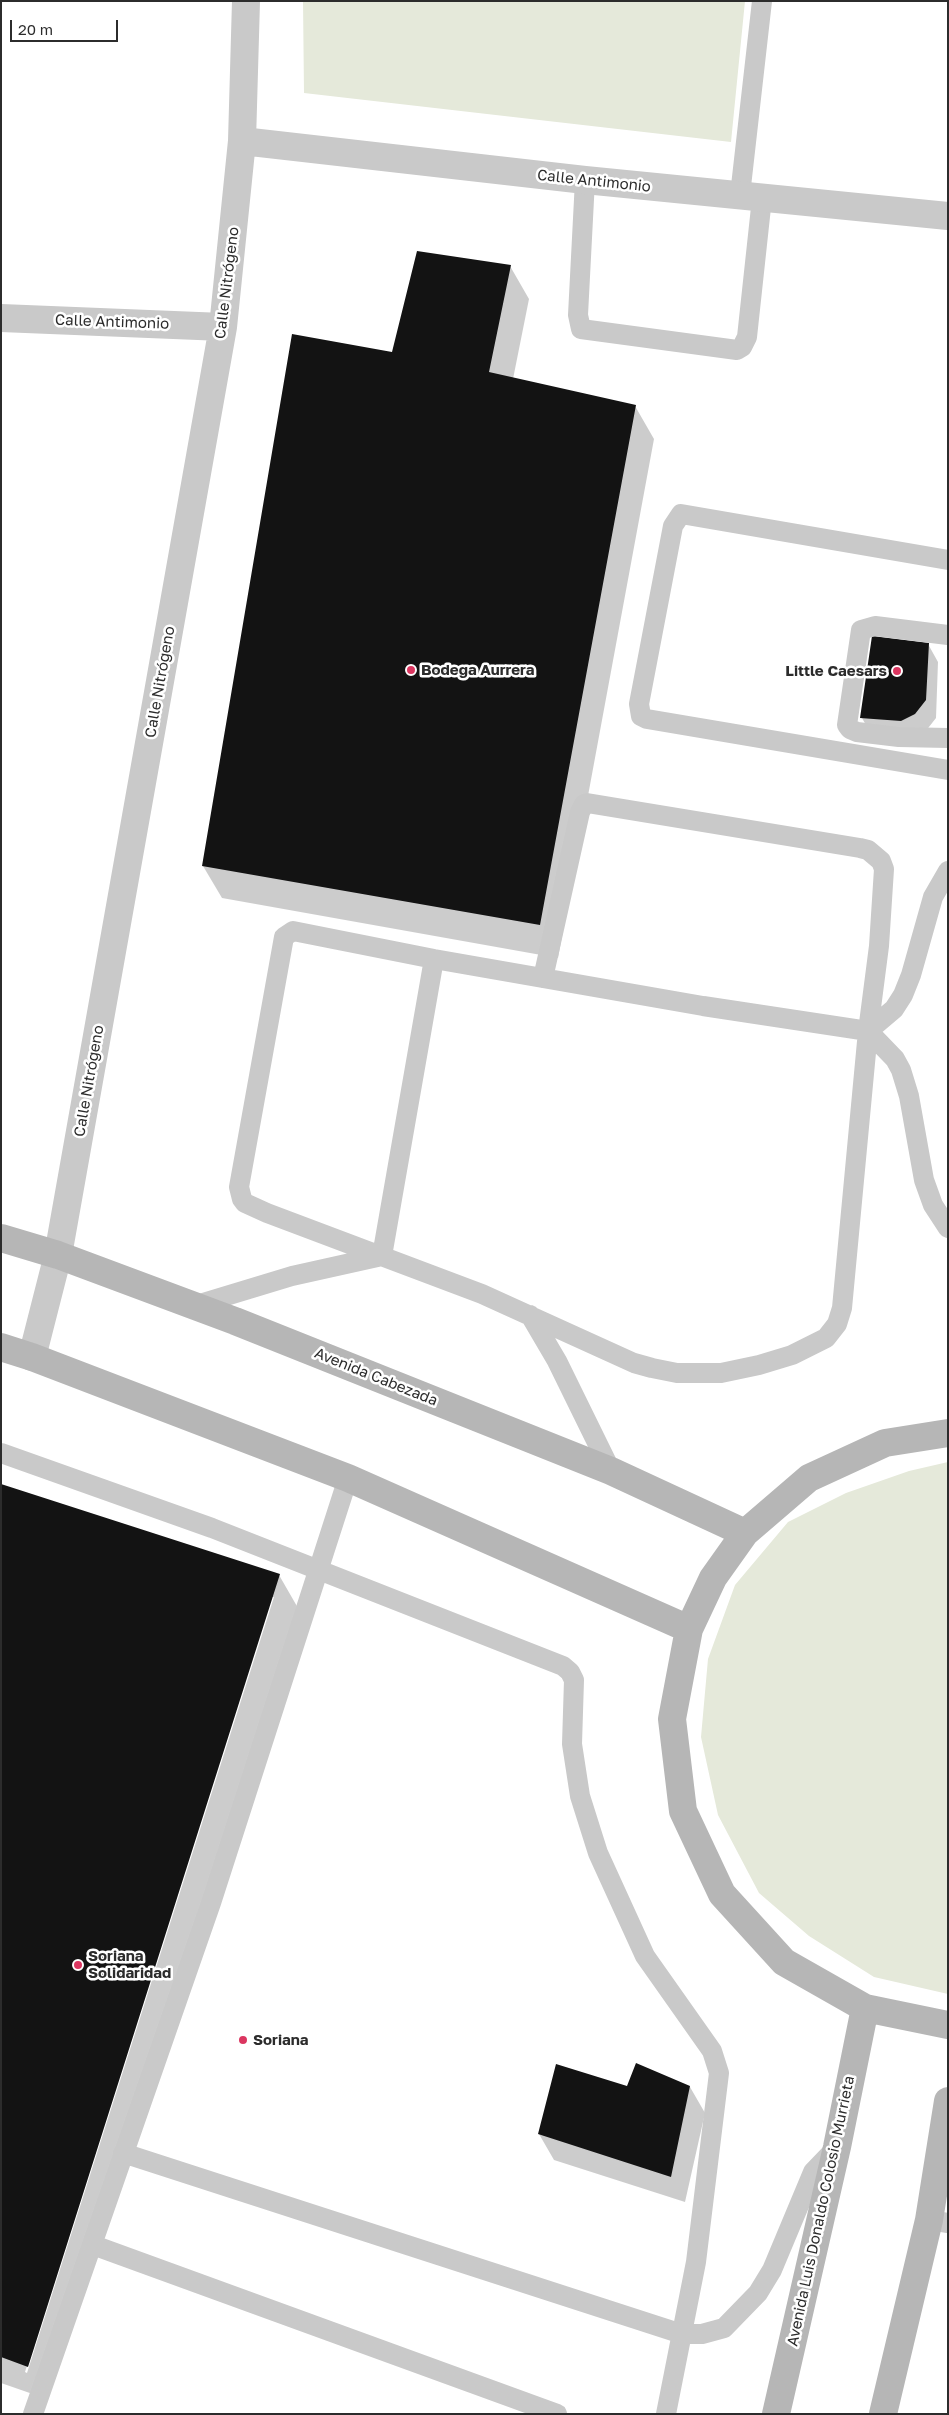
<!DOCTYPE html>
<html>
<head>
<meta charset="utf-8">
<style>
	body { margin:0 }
	#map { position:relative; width:949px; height:2415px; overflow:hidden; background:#fff; font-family:"Golos Text",sans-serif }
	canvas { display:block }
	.frame { position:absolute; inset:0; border:2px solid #2c2c2c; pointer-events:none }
	.scale { position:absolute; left:10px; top:20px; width:108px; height:22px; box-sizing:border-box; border:2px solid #2c2c2c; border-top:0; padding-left:6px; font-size:15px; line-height:18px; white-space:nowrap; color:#2c2c2c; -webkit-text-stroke:4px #fff; paint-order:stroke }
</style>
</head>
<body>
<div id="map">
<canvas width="949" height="2415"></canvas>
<div class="frame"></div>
<div class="scale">20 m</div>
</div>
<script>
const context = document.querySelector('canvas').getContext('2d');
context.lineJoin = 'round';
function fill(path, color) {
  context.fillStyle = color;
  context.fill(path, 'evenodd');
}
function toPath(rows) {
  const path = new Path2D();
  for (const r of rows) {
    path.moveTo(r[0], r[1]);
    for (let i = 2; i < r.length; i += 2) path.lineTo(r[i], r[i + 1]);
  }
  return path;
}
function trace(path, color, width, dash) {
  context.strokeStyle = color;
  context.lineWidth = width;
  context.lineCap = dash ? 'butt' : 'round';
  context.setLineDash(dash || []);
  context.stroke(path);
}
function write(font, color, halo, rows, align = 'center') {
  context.font = font + ' "Golos Text",sans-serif';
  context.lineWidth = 5;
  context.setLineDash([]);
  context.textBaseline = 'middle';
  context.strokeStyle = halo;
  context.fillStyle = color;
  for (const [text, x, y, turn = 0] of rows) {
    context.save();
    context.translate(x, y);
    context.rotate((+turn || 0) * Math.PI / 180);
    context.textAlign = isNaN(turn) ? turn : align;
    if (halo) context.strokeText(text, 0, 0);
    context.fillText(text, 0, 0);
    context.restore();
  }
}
fill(toPath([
	[303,1,745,1,731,142,304,93],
	[948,1462,948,1994,874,1977,809,1936,759,1893,718,1815,701,1737,708,1659,735,1585,788,1522,846,1493,909,1471]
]), '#e5e9da');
fill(toPath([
	[510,266,529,299,513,379,635,406,654,439,558,958,222,898,203,866,393,353],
	[928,644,938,662,936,718,925,732,872,736,862,718],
	[1,1485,279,1575,298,1608,47,2399,1,2383],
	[271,1597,274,1597,27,2373,25,2372],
	[628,2087,690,2087,705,2113,685,2202,554,2160,539,2134]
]), '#0003');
fill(toPath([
	[417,251,511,265,489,372,636,405,540,925,202,866,292,334,392,352],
	[872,636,929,643,926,700,915,714,901,721,860,718],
	[1,1484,280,1574,28,2367,1,2357],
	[636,2063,690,2086,671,2177,538,2134,556,2064,627,2086]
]), '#131313');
trace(toPath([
	[585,180,578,315,581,329,737,350,742,347,747,337,762,198],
	[740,195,762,1],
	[948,560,681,514,673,526,639,704,641,716,647,719,948,770],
	[948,635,875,626,861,630,847,725,850,729,857,732,899,737,948,738],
	[543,978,580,812,584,804,587,803,860,848,868,850,881,861,884,869,879,946,868,1031,842,1308,837,1324,826,1338,792,1355,759,1365,721,1373,677,1373,652,1368,634,1363,482,1294,267,1213,245,1203,242,1199,239,1187,284,937,293,931,434,959,703,1006,868,1031,895,1059,901,1070,909,1096,924,1180,933,1205,948,1228],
	[868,1031,894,1009,903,995,911,975,933,897,948,871],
	[382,1256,434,959],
	[193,1306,292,1276,382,1256],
	[530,1315,557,1361,611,1471],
	[1,1453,212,1528,563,1666,570,1672,574,1680,572,1744,580,1796,598,1853,645,1956,712,2051,719,2073,696,2262,666,2414],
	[123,2153,682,2334,702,2334,724,2328,758,2293,772,2270,813,2172,837,2147],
	[929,2220,948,2223],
	[93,2245,557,2414],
	[33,2414,211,1903,348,1478]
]), '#c9c9c9', 20);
trace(toPath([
	[242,141,585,180,948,216],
	[1,318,223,327],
	[32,1357,58,1255,223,327,242,141,246,1]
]), '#c9c9c9', 28);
trace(toPath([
	[1,1238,58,1255,235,1321,611,1471,745,1533],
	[1,1347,32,1357,348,1478,689,1629],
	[948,1433,885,1443,809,1478,745,1533,713,1578,689,1629,672,1719,683,1811,722,1894,784,1962,865,2008,948,2025],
	[776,2414,837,2147,865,2008],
	[883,2414,929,2220,948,2101]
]), '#b6b6b6', 28);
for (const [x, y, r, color] of [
	[411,670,5,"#db3660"],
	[897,671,5,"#db3660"],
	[78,1965,5,"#db3660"],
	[243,2040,5,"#db3660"]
]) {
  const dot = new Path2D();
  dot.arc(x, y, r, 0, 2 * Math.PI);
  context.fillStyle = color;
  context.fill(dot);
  trace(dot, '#fff', 2);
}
write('15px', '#2c2c2c', '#fff', [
	["Calle Antimonio",594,181,6],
	["Calle Nitrógeno",227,283,-83],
	["Calle Antimonio",112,322,2],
	["Calle Nitrógeno",160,682,-80],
	["Calle Nitrógeno",89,1081,-80],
	["Avenida Cabezada",376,1377,22],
	["Avenida Luis Donaldo Colosio Murrieta",821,2211,-78]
]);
write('bold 15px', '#2c2c2c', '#fff', [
	["Bodega Aurrera",421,670],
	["Little Caesars",887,671,"right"],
	["Soriana",88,1956],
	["Solidaridad",88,1973],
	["Soriana",253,2040]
], 'left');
</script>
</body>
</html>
